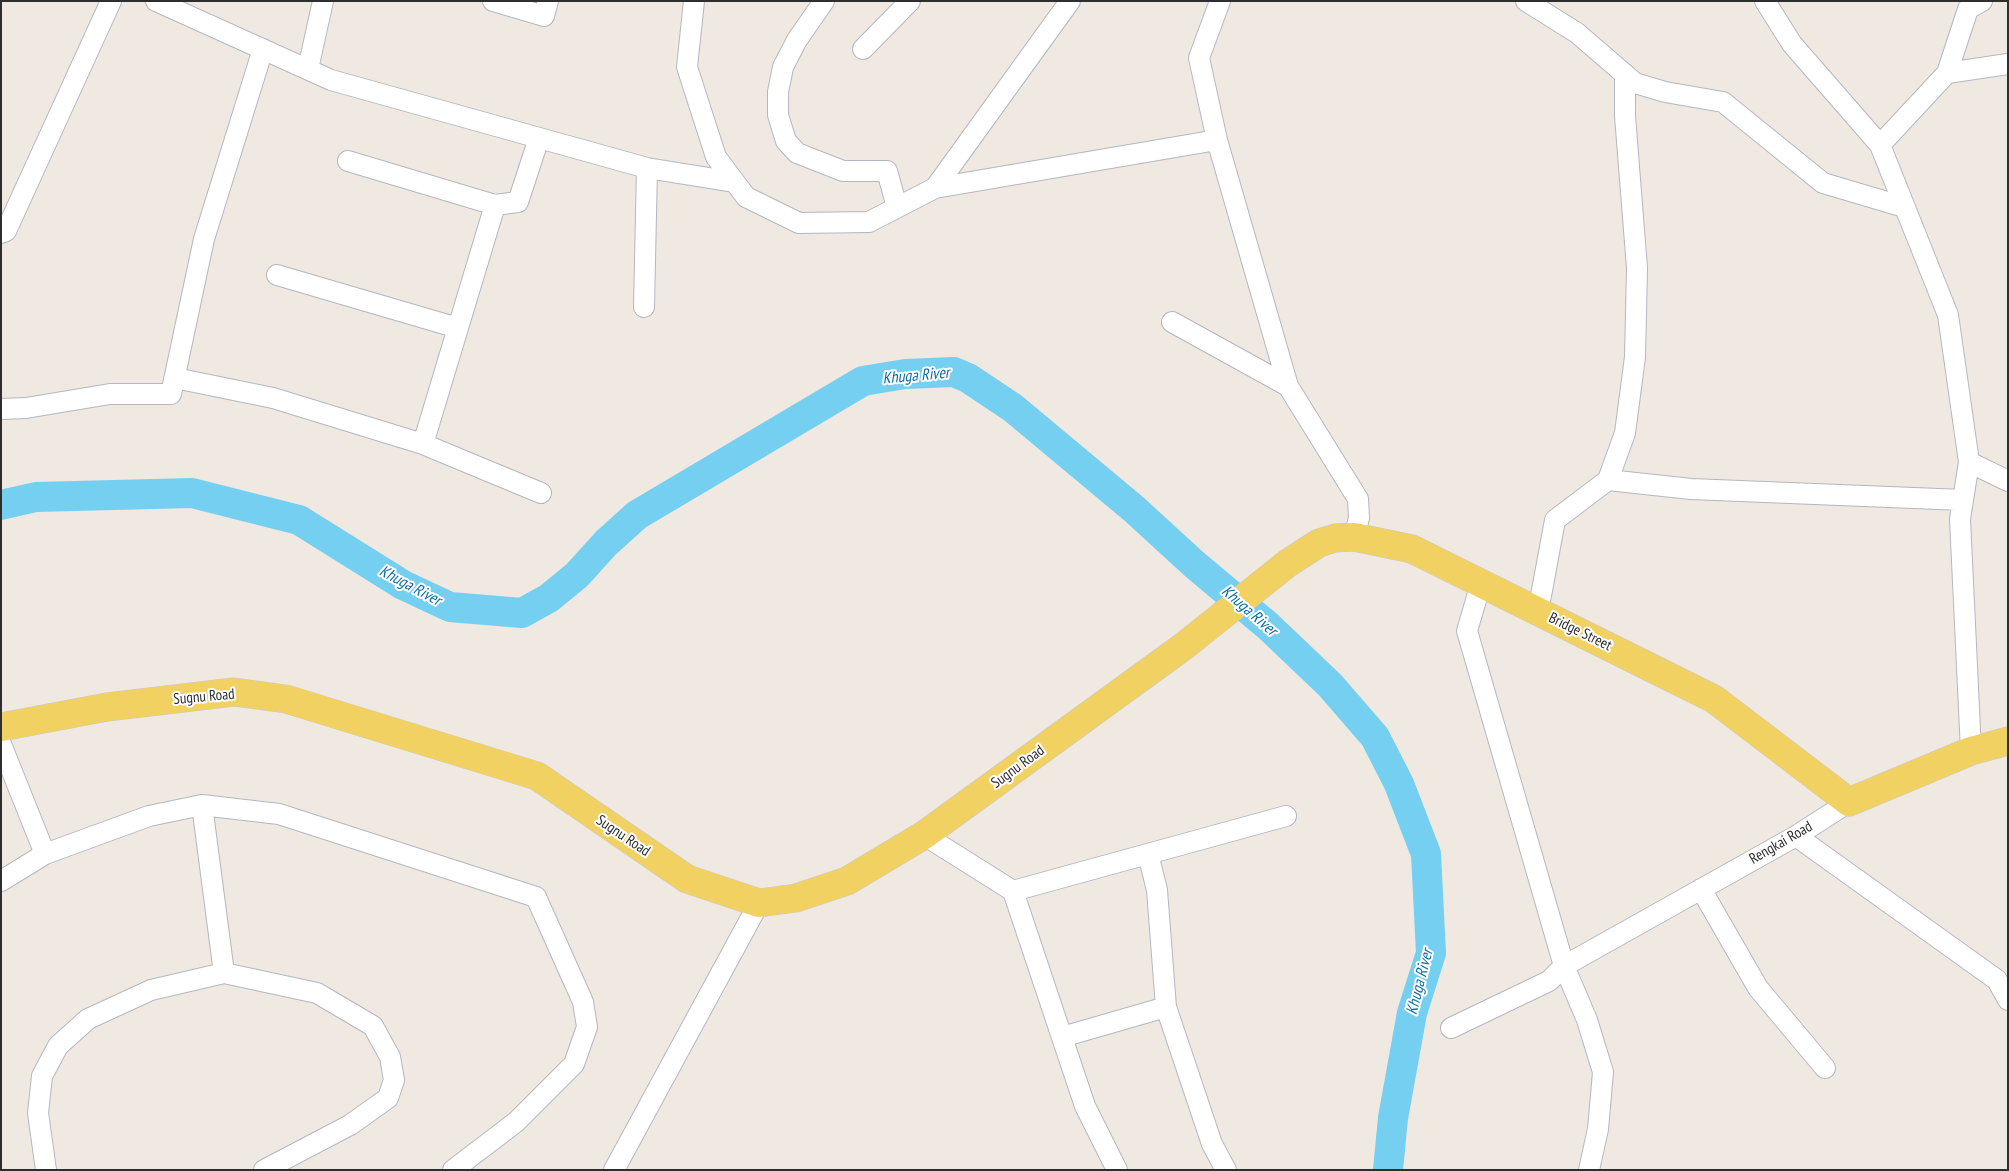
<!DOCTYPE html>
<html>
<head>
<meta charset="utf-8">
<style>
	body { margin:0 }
	#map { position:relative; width:2009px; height:1171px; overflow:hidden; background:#efe9e1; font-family:"PT Sans Narrow",sans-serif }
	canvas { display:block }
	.frame { position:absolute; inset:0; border:2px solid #2e2e2e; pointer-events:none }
</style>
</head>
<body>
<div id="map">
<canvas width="2009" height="1171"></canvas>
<div class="frame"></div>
</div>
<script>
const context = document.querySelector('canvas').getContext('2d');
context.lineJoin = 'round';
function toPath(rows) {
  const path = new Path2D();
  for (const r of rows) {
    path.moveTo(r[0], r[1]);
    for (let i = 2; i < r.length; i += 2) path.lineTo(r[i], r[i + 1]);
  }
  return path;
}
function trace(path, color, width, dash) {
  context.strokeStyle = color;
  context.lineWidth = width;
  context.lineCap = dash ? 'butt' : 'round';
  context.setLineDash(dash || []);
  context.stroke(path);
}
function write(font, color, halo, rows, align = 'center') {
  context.font = font + ' "PT Sans Narrow",sans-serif';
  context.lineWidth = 4;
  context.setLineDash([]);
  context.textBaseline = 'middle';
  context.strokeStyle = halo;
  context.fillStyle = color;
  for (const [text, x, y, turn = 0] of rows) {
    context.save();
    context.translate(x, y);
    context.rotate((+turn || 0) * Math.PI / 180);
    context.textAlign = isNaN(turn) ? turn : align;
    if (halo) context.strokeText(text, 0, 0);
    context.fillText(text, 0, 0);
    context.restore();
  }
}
trace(toPath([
	[1,505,36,497,192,493,299,520,403,585,450,607,522,613,549,598,577,575,606,543,637,515,863,381,905,374,954,372,968,378,1013,408,1134,509,1194,564,1268,626,1330,685,1375,737,1399,784,1426,854,1431,953,1412,1013,1393,1118,1388,1170]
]), '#75cff0', 30);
const minor = toPath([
	[156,1,331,80,647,168,734,182],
	[493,1,544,16,548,1],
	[694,1,687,67,716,157,746,197,799,223,869,222,935,188,1217,140],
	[824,1,797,40,783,67,778,92,778,115,786,141,797,153,843,171,887,171,897,207],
	[1220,1,1199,58,1217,140,1288,386,1358,499,1359,518,1354,537],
	[1526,1,1577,33,1635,83,1665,92,1723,102,1823,183,1904,207],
	[1765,1,1792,44,1880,145,1948,315,1969,462,1960,519,1971,751],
	[863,49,910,1],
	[308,69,323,1],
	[1947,73,2008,64],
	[1880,145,1947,73,1968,9,1982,1],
	[348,161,495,205],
	[935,188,1070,1],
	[1,233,6,231,111,1],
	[277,275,458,328],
	[644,307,647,168],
	[1172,322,1288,386],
	[175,378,273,398,423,444,541,493],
	[1,409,26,408,110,394,171,394,204,239,263,49],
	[423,444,495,205,518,202,539,138],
	[1969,462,2008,481],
	[1608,480,1691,489,1963,500],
	[1481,583,1467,631,1564,966,1587,1020,1603,1072,1598,1129,1589,1170],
	[1538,612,1555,520,1608,480,1625,433,1635,357,1637,268,1625,116,1625,74],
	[1,744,45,854],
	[202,805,224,973],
	[924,835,1013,891,1085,1106,1117,1170],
	[1796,836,1997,980,2008,1000],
	[1148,854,1157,890,1166,1007,1212,1144,1226,1170],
	[1,881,45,854,149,816,202,805,279,814,536,897,583,1002,587,1027,574,1064,516,1122,453,1170],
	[1701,889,1758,988,1825,1068],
	[1013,891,1286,816],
	[1451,1028,1549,981,1564,966,1796,836,1849,802],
	[1062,1037,1166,1007],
	[46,1170,38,1113,42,1076,58,1046,88,1019,151,990,224,973,317,993,373,1026,390,1057,394,1080,388,1098,350,1125,264,1170],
	[614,1170,759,903]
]);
const primary = toPath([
	[1,727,107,707,234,692,286,699,537,776,687,879,759,903,796,898,847,881,924,835,1184,646,1288,563,1319,543,1335,538,1354,537,1412,549,1714,699,1849,802,1971,751,2008,741]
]);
trace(minor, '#b4b7c1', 22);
trace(primary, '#c9c9c9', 29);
trace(minor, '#fff', 20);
trace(primary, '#f2d163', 28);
write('15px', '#2e2e2e', '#fff', [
	["Bridge Street",1580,632,26],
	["Sugnu Road",204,697,-5],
	["Sugnu Road",1018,767,-36],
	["Sugnu Road",623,836,34],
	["Rengkai Road",1781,843,-30]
]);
write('italic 16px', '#0d6fa3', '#fff', [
	["Khuga River",916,376,-5],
	["Khuga River",410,586,28],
	["Khuga River",1249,611,41],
	["Khuga River",1420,982,-76]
]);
</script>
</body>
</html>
